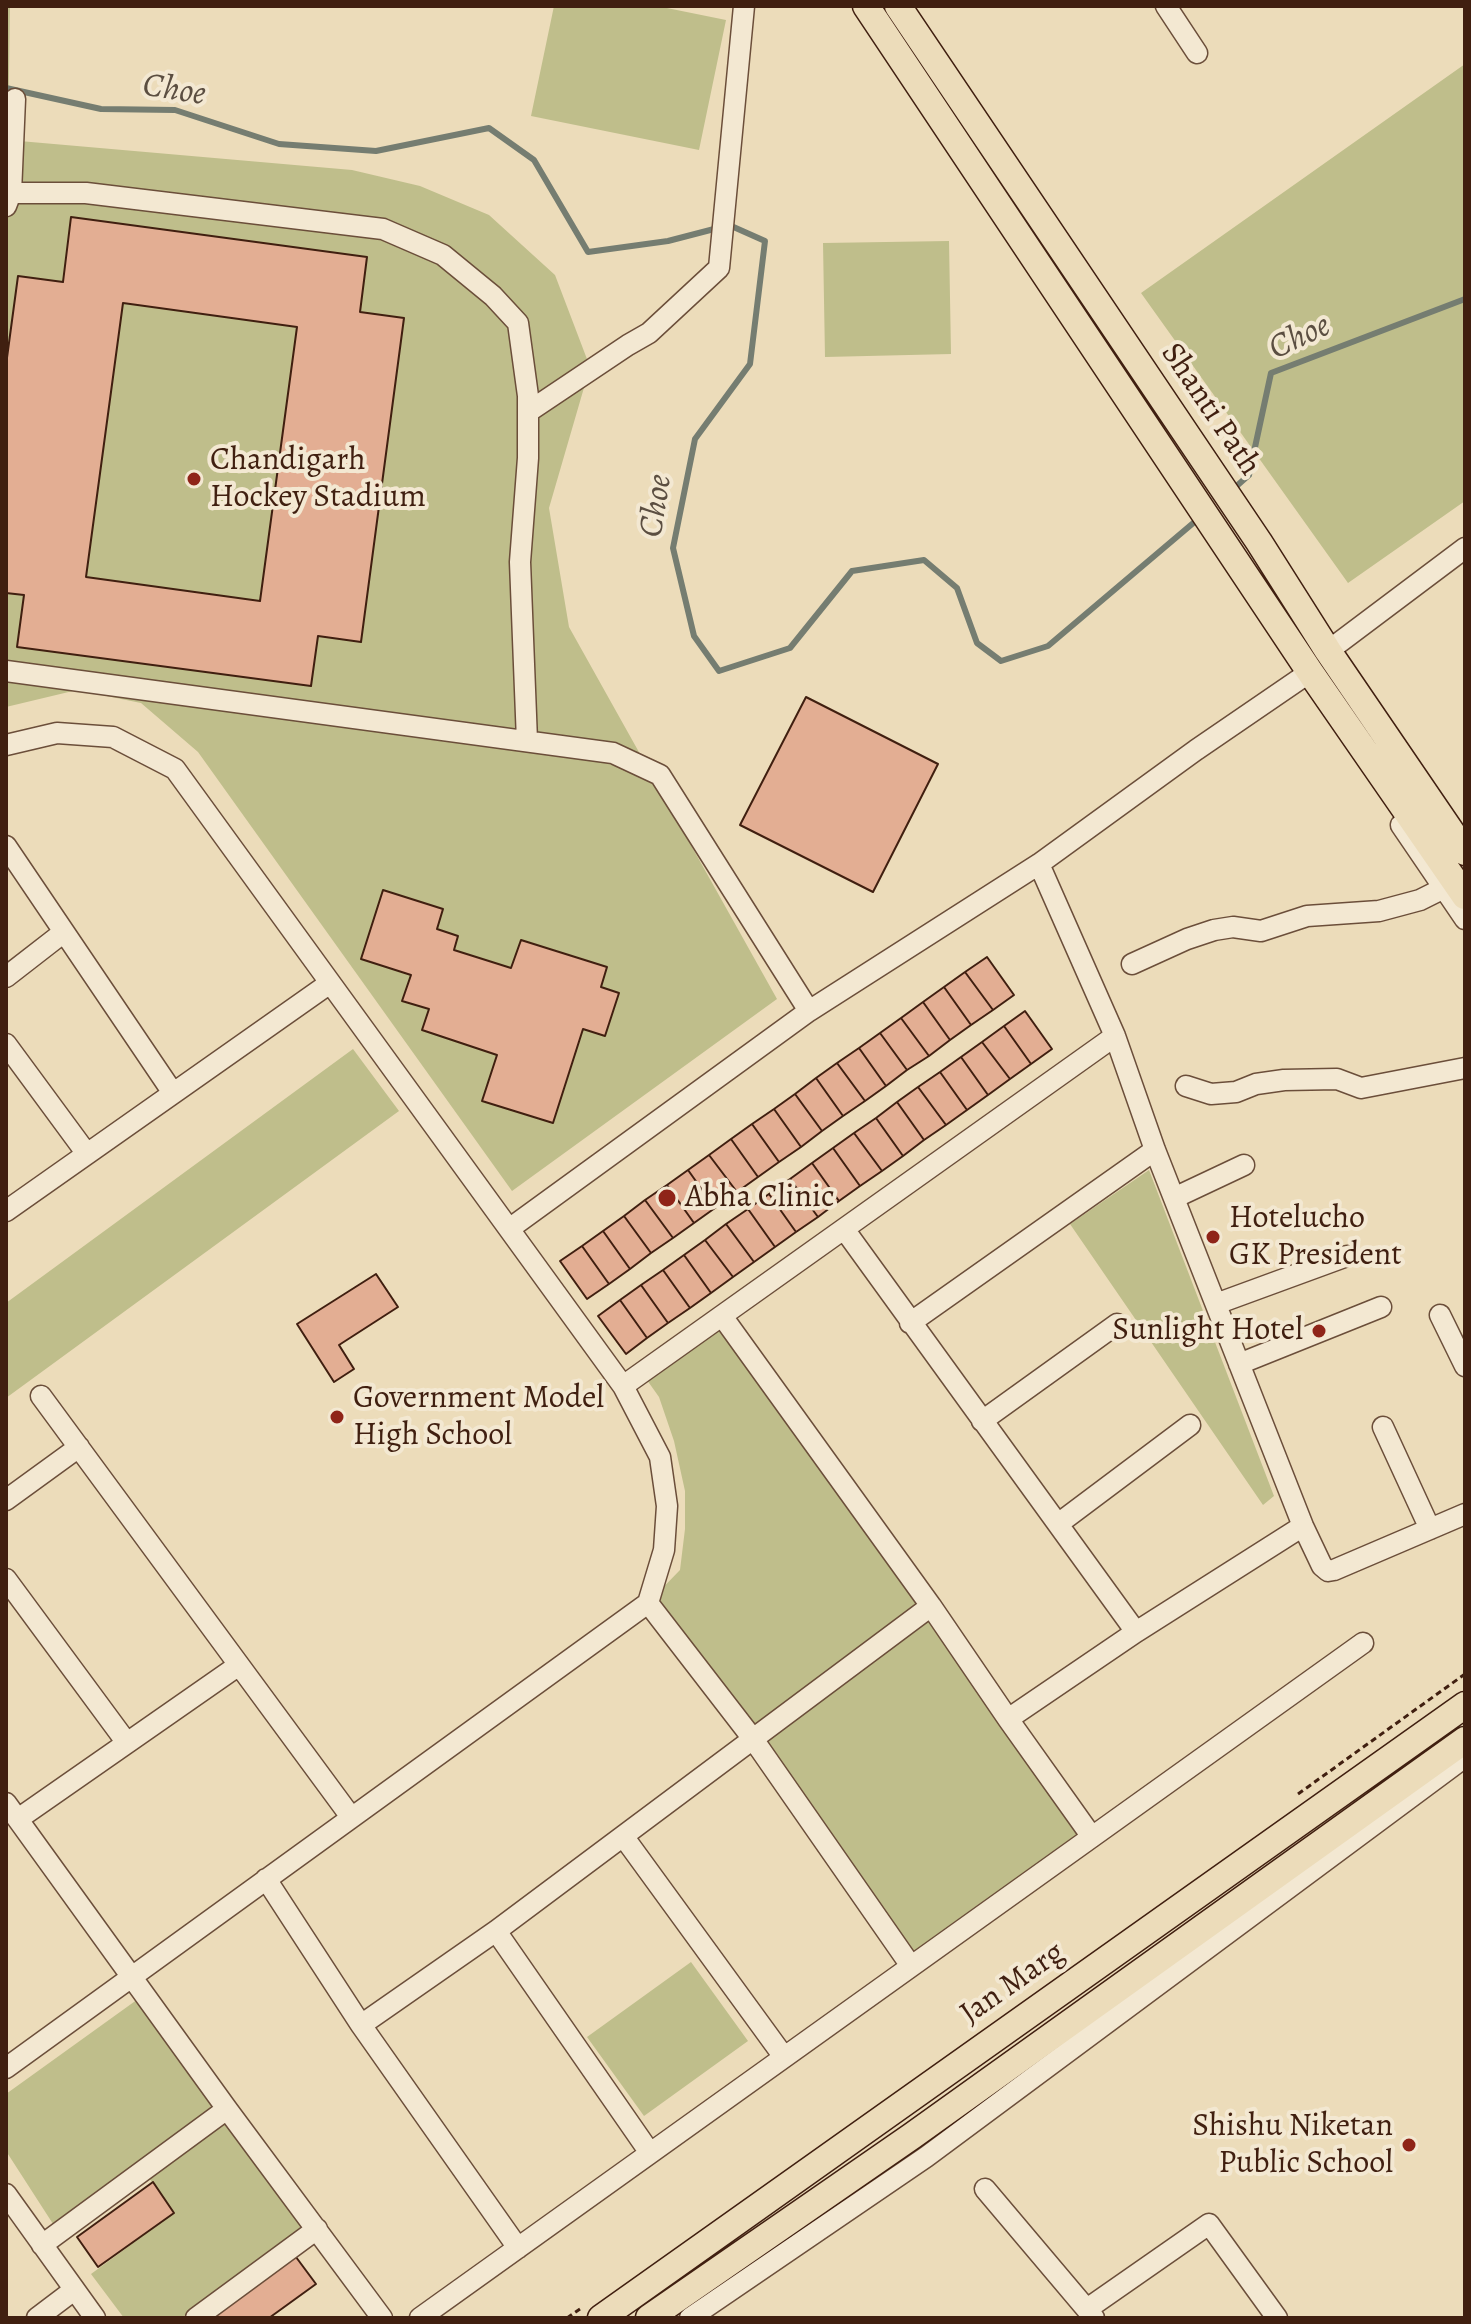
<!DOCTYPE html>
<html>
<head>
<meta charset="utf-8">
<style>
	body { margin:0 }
	#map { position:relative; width:1471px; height:2324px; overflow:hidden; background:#ecdcba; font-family:Alegreya,serif }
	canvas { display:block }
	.frame { position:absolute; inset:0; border:8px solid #401f10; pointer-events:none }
</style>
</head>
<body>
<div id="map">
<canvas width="1471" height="2324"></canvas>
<div class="frame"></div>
</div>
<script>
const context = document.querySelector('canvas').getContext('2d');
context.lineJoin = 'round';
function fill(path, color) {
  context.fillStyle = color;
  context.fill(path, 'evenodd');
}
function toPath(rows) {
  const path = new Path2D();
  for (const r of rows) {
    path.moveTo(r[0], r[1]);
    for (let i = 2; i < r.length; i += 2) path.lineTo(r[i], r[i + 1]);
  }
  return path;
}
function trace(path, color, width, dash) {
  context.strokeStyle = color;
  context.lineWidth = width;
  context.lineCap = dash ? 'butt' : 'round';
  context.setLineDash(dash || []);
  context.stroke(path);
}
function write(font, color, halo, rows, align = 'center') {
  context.font = font + ' Alegreya,serif';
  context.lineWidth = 8;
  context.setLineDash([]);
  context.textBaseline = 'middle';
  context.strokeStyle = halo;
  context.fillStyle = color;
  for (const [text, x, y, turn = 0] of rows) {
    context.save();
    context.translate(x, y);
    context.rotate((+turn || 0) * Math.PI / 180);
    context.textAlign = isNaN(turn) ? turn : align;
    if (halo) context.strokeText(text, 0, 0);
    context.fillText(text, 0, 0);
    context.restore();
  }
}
fill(toPath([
	[6,6,10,6,8,140,352,170,420,186,489,215,555,275,590,367,549,508,569,627,777,999,512,1191,198,752,141,703,77,690,6,707],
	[554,6,657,6,726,20,699,150,531,116],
	[1465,64,1465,501,1348,583,1141,293],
	[949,241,951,354,825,357,823,243],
	[353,1049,399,1111,6,1398,6,1303],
	[1149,1170,1274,1496,1263,1505,1070,1224],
	[722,1316,1092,1837,911,1966,648,1603,680,1570,685,1529,685,1491,674,1441,659,1397,642,1373],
	[691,1962,748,2041,644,2116,587,2037],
	[145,1994,222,2103,55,2227,6,2151,6,2094],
	[233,2117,312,2222,181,2318,124,2318,91,2274,174,2213,149,2178]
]), '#bfbe8b');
trace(toPath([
	[6,88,101,109,175,110,279,144,376,151,489,128,534,160,588,252,668,241,718,228],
	[729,225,765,241,750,364,695,439,673,548,694,636,719,671,790,648,852,571,924,560,957,588,977,643,1001,661,1048,646,1198,519],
	[1231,491,1249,475,1271,373,1465,299]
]), '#757d71', 6);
const building = toPath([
	[71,217,367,257,360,312,404,318,361,642,318,636,311,686,17,647,24,595,6,593,6,365,18,276,63,282,71,217],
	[123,303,297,327,260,601,86,577,123,303],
	[806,697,938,764,873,892,740,825,806,697],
	[383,890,443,909,437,929,458,936,454,950,511,968,521,940,607,967,601,987,619,993,605,1036,583,1029,553,1123,482,1101,497,1055,422,1030,429,1009,402,1001,411,975,361,959,383,890],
	[987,957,1014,995,993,1010,965,972,987,957],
	[965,972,993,1010,971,1025,944,987,965,972],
	[944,987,971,1025,950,1040,923,1002,944,987],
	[923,1002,950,1040,929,1056,901,1018,923,1002],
	[1025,1011,1052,1049,1031,1064,1004,1026,1025,1011],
	[901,1018,929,1056,907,1070,880,1033,901,1018],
	[1004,1026,1031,1064,1010,1079,982,1042,1004,1026],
	[880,1033,907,1070,886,1086,859,1048,880,1033],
	[982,1042,1010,1079,988,1095,961,1057,982,1042],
	[859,1048,886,1086,865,1101,837,1063,859,1048],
	[961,1057,988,1095,967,1110,940,1072,961,1057],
	[837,1063,865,1101,843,1116,816,1078,837,1063],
	[940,1072,967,1110,946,1125,918,1087,940,1072],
	[816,1078,843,1116,822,1131,795,1094,816,1078],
	[918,1087,946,1125,924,1140,897,1102,918,1087],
	[795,1094,822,1131,801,1147,774,1109,795,1094],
	[897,1102,924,1140,903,1156,876,1118,897,1102],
	[774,1109,801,1147,779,1162,752,1124,774,1109],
	[876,1118,903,1156,882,1171,854,1133,876,1118],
	[752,1124,779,1162,758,1177,731,1139,752,1124],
	[854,1133,882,1171,860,1186,833,1148,854,1133],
	[731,1139,758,1177,737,1192,709,1155,731,1139],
	[833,1148,860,1186,839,1201,812,1163,833,1148],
	[709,1155,737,1192,715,1208,688,1170,709,1155],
	[812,1163,839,1201,818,1217,790,1179,812,1163],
	[688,1170,715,1208,694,1223,667,1185,688,1170],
	[790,1179,818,1217,796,1232,769,1194,790,1179],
	[667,1185,694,1223,673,1238,645,1200,667,1185],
	[769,1194,796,1232,775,1247,748,1209,769,1194],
	[645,1200,673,1238,651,1253,624,1216,645,1200],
	[748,1209,775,1247,754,1262,726,1224,748,1209],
	[624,1216,651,1253,630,1269,603,1231,624,1216],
	[726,1224,754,1262,733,1277,705,1240,726,1224],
	[603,1231,630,1269,609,1284,582,1246,603,1231],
	[705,1240,733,1277,711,1293,684,1255,705,1240],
	[582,1246,609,1284,587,1299,560,1261,582,1246],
	[684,1255,711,1293,690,1308,663,1270,684,1255],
	[663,1270,690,1308,668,1323,641,1285,663,1270],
	[376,1274,398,1307,339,1345,354,1369,334,1382,297,1324,376,1274],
	[641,1285,668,1323,647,1338,620,1300,641,1285],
	[620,1300,647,1338,626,1354,598,1316,620,1300],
	[153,2182,174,2213,98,2267,77,2237,153,2182],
	[293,2253,316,2284,269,2318,217,2318,213,2312,293,2253]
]);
fill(building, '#e3ae93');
trace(building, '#401f10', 2);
const minor = toPath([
	[1166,6,1197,53],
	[11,193,86,193,383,229,443,255,493,296,518,323,528,396,528,458,520,562,527,741],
	[6,206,11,193,15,99],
	[528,412,628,345,649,333,719,268,744,6],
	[1328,651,1465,548],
	[6,671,613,753,660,775,809,1011],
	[6,745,57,733,113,737,175,769,623,1386,660,1457,667,1506,664,1550,648,1603,6,2068],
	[1401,825,1465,919],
	[6,846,173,1093],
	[1039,864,1115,1036,1155,1150,1303,1526,1322,1566,1328,1571,1334,1570,1465,1514],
	[1132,964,1187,939,1214,930,1233,927,1261,931,1307,916,1379,911,1420,900,1444,888],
	[6,977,64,932],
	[6,1044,87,1154],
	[1186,1086,1211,1094,1236,1092,1256,1084,1284,1080,1337,1079,1361,1088,1465,1068],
	[1174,1198,1244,1165],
	[6,1211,330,983],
	[509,1229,809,1011,1039,864,1196,750,1310,672],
	[844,1229,1136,1632],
	[1216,1304,1347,1256],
	[1440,1315,1465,1366],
	[722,1316,931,1606,1008,1719,1092,1837],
	[910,1323,1155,1150],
	[1239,1364,1381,1307],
	[623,1386,1115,1036],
	[41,1396,351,1817],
	[982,1421,1117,1324],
	[1383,1427,1430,1529],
	[6,1500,79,1447],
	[1058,1524,1190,1425],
	[6,1579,127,1743],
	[648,1603,753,1739,911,1966],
	[1008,1719,1136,1632,1303,1526],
	[6,1803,227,2109,382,2318],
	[18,1819,239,1665],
	[623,1836,784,2057],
	[266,1879,361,2025,518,2248],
	[496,1931,650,2153],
	[361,2025,496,1931,931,1606],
	[985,2189,1094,2318],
	[6,2194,95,2318],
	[42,2245,227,2109],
	[1087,2309,1209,2224,1277,2318],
	[37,2318,74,2290],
	[196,2318,317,2229],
	[420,2318,1363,1643],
	[690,2318,926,2157,1465,1757]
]);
const major = toPath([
	[866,6,1310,672,1465,896],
	[898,6,1259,542,1328,651,1465,852],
	[601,2318,1465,1705],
	[649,2318,912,2136,1465,1740]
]);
trace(minor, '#6b4e3a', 23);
trace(major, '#401f10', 29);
trace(toPath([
	[1298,1794,1465,1674],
	[567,2318,580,2309]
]), '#401f10', 3, [6, 4]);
trace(minor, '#f3e8d2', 20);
trace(major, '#ecdcba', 26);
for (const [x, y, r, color] of [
	[194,479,8,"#8f2418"],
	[667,1198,10,"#8f2418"],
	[1213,1237,8,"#8f2418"],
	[1319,1331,8,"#8f2418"],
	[337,1417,8,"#8f2418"],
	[1409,2145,8,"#8f2418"]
]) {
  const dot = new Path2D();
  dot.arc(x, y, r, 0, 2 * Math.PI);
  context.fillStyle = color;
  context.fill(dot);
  trace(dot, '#f3e8d2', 3);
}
write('32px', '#401f10', '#f3e8d2', [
	["Shanti Path",1210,410,56],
	["Jan Marg",1013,1984,-35]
]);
write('32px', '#401f10', '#f3e8d2', [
	["Chandigarh",210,461],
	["Hockey Stadium",210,498],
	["Abha Clinic",685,1198],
	["Hotelucho",1229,1219],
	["GK President",1229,1256],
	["Sunlight Hotel",1303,1331,"right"],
	["Government Model",353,1399],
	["High School",353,1436],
	["Shishu Niketan",1393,2127,"right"],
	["Public School",1393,2164,"right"]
], 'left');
write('italic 34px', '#5b4e41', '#f3e8d2', [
	["Choe",174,91,9],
	["Choe",1300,338,-25],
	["Choe",657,506,-81]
]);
</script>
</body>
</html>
